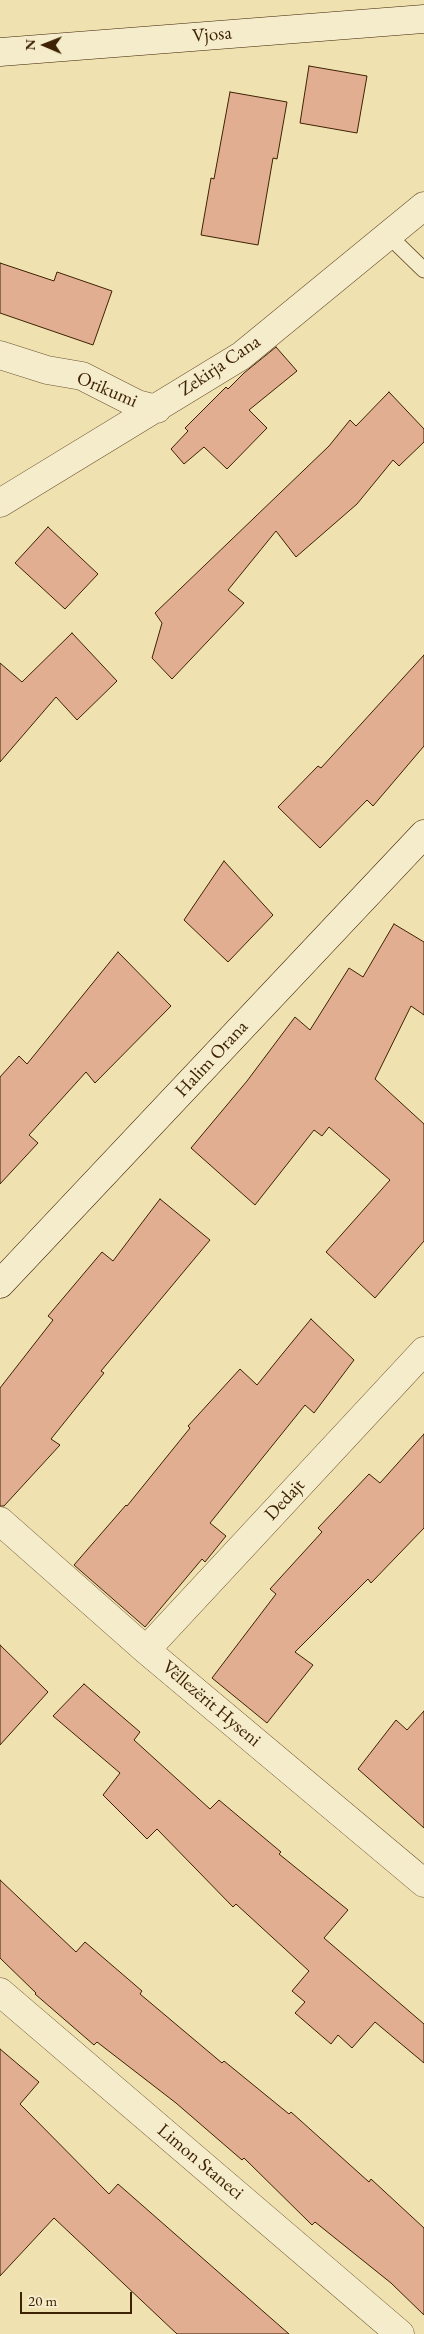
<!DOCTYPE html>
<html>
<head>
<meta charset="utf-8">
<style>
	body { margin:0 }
	#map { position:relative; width:424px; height:2334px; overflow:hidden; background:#f0e1b0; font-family:"EB Garamond",serif }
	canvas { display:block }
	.north { position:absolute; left:20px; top:20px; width:50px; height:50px; -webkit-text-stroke:4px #f5eccc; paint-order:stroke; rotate:271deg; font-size:14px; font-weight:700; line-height:20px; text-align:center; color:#3d2203 }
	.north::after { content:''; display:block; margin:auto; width:18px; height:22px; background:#3d2203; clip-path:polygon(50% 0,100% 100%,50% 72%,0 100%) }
	.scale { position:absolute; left:20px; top:2292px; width:112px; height:22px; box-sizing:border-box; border:2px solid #3d2203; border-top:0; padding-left:6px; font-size:15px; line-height:18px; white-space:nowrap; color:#3d2203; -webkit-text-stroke:4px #f5eccc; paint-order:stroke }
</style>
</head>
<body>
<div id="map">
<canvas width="424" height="2334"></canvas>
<div class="north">N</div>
<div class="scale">20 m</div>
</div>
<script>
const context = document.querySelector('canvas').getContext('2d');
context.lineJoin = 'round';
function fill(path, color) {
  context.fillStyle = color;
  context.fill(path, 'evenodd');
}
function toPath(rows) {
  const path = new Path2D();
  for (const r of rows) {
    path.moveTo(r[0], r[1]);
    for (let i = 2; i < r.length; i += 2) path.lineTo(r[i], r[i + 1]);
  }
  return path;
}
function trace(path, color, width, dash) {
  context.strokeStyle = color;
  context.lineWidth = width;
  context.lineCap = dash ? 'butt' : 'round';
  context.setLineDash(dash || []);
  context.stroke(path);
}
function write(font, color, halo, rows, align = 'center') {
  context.font = font + ' "EB Garamond",serif';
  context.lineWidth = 4;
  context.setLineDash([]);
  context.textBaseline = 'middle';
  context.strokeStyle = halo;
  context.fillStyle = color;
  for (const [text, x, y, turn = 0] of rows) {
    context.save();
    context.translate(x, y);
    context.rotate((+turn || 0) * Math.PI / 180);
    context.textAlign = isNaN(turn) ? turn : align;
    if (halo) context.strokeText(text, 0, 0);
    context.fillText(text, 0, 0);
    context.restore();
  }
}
const building = toPath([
	[309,66,367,76,357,133,300,123,309,66],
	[230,92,287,102,277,159,273,158,258,245,201,235,211,178,214,179,230,92],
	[0,263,54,281,57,272,112,291,93,345,0,313,0,263],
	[276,347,297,371,249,410,267,428,227,469,204,447,184,464,171,449,188,431,185,428,226,387,228,389,244,373,276,347],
	[389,392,424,429,424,442,399,466,393,460,357,504,296,557,276,531,228,590,244,603,172,679,152,658,162,623,155,613,329,446,350,420,356,426,389,392],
	[48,527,98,574,65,609,15,563,48,527],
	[72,633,117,681,77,720,56,697,0,762,0,663,22,682,72,633],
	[424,655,424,746,373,806,367,800,320,848,278,807,318,766,321,768,424,655],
	[224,861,273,915,228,962,184,920,224,861],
	[394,924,424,942,424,1015,411,1006,375,1079,424,1124,424,1241,375,1298,326,1252,390,1180,329,1127,322,1136,314,1130,255,1205,191,1148,247,1081,295,1017,310,1030,349,968,363,977,394,924],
	[118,952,171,1006,95,1083,86,1072,29,1135,38,1143,0,1184,0,1077,19,1056,27,1064,118,952],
	[160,1199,210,1240,101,1371,104,1373,51,1439,60,1445,4,1506,0,1506,0,1388,53,1320,48,1316,102,1252,113,1261,160,1199],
	[311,1319,354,1360,314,1413,305,1405,210,1523,226,1536,205,1562,202,1559,145,1627,74,1565,126,1505,127,1506,190,1428,188,1426,240,1369,257,1385,311,1319],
	[424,1434,424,1528,371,1583,368,1579,295,1652,313,1665,267,1723,212,1678,276,1594,270,1589,322,1532,318,1528,369,1474,380,1483,424,1434],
	[0,1645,48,1692,0,1745,0,1645],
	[84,1684,140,1732,134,1740,210,1809,219,1800,281,1852,279,1854,348,1910,324,1938,424,2024,424,2063,375,2022,352,2048,338,2035,331,2044,295,2013,305,2002,292,1991,309,1971,236,1904,233,1907,157,1829,147,1839,103,1795,120,1773,53,1716,84,1684],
	[424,1711,424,1828,358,1769,396,1720,407,1730,424,1711],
	[0,1880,76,1952,85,1942,142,1991,140,1994,222,2063,224,2061,289,2114,291,2112,369,2182,371,2179,424,2228,424,2315,391,2283,315,2222,312,2225,244,2158,242,2160,176,2103,97,2042,94,2045,35,1994,36,1993,0,1958,0,1880],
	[0,2049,39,2082,20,2104,109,2194,118,2184,289,2334,177,2334,54,2218,0,2276,0,2049]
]);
fill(building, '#e1ae91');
trace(building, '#3d2203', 1);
const lane = toPath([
	[389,236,424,270]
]);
const street = toPath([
	[0,355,47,370,82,376,137,404,157,409],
	[0,503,241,356,424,206],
	[0,1521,146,1650,424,1883],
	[146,1650,424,1351],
	[0,1992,400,2334]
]);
const secondary = toPath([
	[0,52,424,19],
	[0,1284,424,834]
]);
trace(lane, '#6a522e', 17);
trace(street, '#6a522e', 29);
trace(secondary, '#3d2203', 29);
trace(lane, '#f5eccc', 15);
trace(street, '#f5eccc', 28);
trace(secondary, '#f5eccc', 28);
write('19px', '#3d2203', '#f5eccc', [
	["Vjosa",212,35,-5],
	["Zekirja Cana",220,366,-34],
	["Orikumi",107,390,23],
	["Halim Orana",212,1059,-47],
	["Dedajt",285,1500,-47],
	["Vëllezërit Hyseni",211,1704,40],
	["Limon Staneci",200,2162,40]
]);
</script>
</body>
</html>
